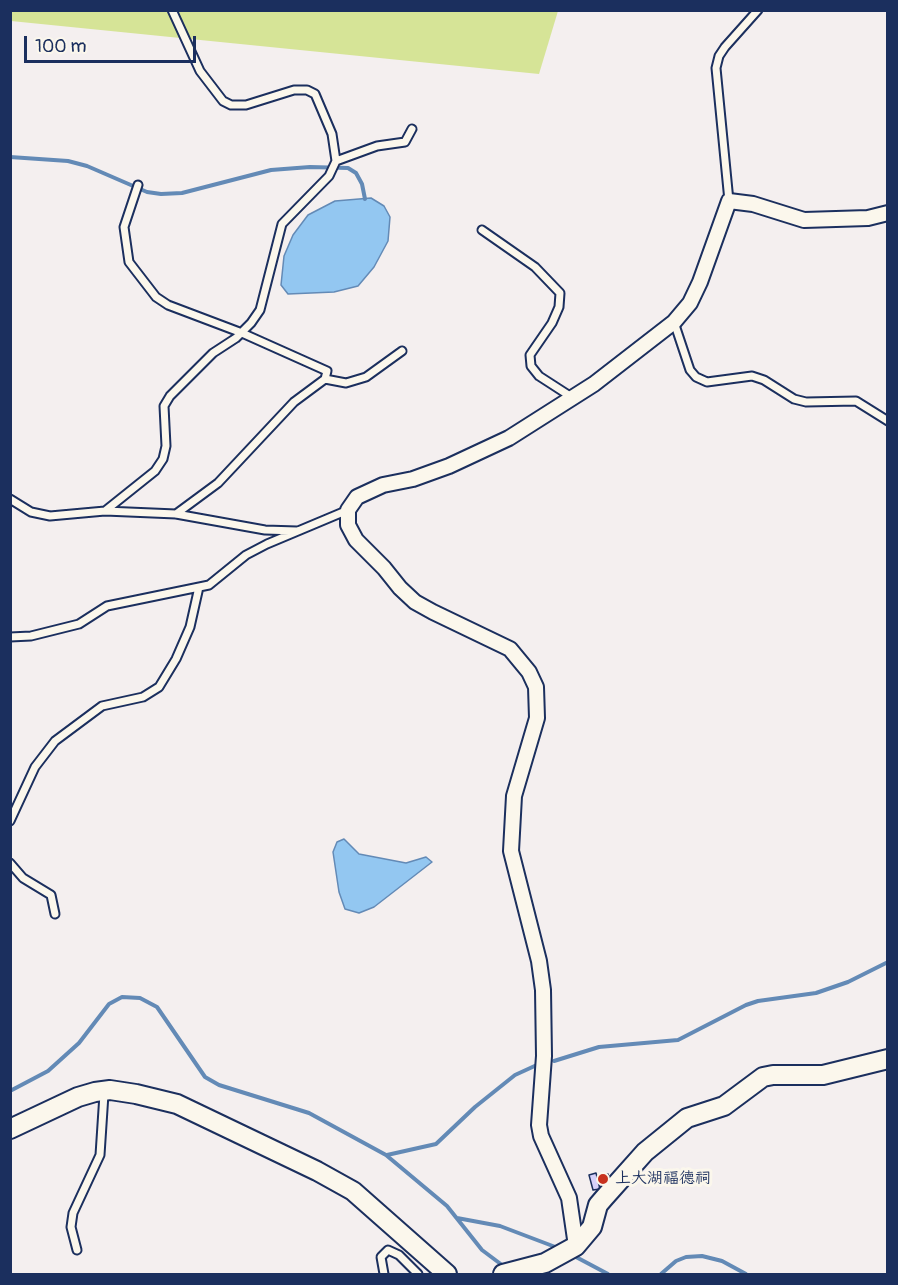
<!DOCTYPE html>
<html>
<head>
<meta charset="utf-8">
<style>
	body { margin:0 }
	#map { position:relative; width:898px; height:1285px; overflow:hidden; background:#f4efef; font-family:Pangolin,sans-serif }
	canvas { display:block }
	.frame { position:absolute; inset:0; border:12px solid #1b2f5e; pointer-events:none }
	.scale { position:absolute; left:24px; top:36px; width:172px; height:27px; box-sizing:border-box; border:3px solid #1b2f5e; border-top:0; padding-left:8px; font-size:18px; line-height:21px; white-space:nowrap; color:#1b2f5e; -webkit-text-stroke:4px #fbf7ec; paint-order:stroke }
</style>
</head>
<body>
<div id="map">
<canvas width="898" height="1285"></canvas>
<div class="frame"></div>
<div class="scale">100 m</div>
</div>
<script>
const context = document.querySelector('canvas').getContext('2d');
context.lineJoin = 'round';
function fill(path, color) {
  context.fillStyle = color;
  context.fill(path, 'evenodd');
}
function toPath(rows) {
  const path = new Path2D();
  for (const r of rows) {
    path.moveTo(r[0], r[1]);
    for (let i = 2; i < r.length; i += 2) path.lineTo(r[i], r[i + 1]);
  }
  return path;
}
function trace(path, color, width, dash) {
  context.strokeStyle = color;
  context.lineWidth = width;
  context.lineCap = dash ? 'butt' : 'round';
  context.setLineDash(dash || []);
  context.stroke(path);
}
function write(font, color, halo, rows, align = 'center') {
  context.font = font + ' Pangolin,"LXGW WenKai TC",sans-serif';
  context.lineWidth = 6;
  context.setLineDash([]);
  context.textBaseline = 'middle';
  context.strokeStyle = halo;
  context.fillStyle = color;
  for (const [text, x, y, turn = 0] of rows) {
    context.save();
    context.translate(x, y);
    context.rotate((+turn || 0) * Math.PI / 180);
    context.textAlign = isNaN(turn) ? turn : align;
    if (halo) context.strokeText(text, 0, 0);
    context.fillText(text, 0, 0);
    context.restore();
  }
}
fill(toPath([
	[10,11,558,11,539,74,11,21]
]), '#d6e497');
const water = toPath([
	[371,198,384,206,390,217,388,241,374,267,358,286,334,292,288,294,281,285,284,256,293,235,308,215,335,201,371,198],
	[344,839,359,854,406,863,426,857,432,862,374,907,359,913,345,909,339,892,333,852,337,842,344,839]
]);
fill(water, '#93c7f1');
trace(water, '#638ab6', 1.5);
trace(toPath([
	[10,157,68,161,87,166,147,192,161,194,182,193,271,170,310,167,348,168,356,173,362,184,365,199],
	[554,1061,599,1047,678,1040,746,1005,758,1001,816,993,848,982,888,962],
	[10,1091,48,1071,79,1043,109,1004,122,997,140,998,157,1007,205,1077,219,1085,309,1113,386,1155,447,1206,482,1250,506,1268],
	[387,1155,436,1144,475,1107,515,1075,539,1064],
	[457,1218,500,1226,558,1248],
	[576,1257,608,1274],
	[661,1274,676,1261,686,1257,702,1256,722,1261,746,1274]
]), '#638ab6', 4);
const building = toPath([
	[596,1173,600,1189,593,1190,589,1175,596,1173],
	[608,1174,610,1181,599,1184,597,1177,608,1174]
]);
fill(building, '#d6d1fa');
trace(building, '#1b2f5e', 1.5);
const lane = toPath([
	[336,161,377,146,405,142,412,129],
	[138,185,124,227,129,262,156,297,168,305,242,333,327,371,325,379,294,402,218,483,176,514],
	[729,201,716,68,719,56,725,47,758,10],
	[482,230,535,267,560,293,559,307,552,323,530,355,531,366,539,376,573,398],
	[674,322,690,370,696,377,707,382,752,376,764,380,794,399,806,402,856,401,888,421],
	[325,379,346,383,366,377,402,351],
	[10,499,31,512,50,516,105,511,176,514,265,530,297,531],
	[105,511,155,471,163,459,166,446,164,406,170,396,213,353,236,338,251,323,260,310,282,224,329,176,336,161,332,134,315,94,307,90,294,90,246,105,231,105,223,101,200,71,172,10],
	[10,637,31,636,79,624,107,606,209,585,246,555,267,544,348,510],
	[10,821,35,767,55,741,102,706,143,697,159,687,176,659,190,627,199,587],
	[10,863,23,878,51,895,55,914],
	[77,1250,71,1227,73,1213,100,1155,104,1094],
	[384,1274,381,1257,388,1250,399,1255,418,1274]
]);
const street = toPath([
	[576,1246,569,1198,541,1136,539,1125,544,1056,543,990,539,961,511,851,514,796,537,718,536,687,529,672,510,649,433,612,415,602,400,588,384,568,356,540,348,525,348,510,357,497,383,485,413,479,449,466,509,438,594,384,674,322,690,303,700,282,729,201,753,204,804,220,868,218,888,213]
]);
const secondary = toPath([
	[10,1129,78,1097,95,1092,110,1090,136,1094,177,1104,317,1171,353,1191,447,1274],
	[503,1274,545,1263,576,1246,592,1227,598,1205,604,1198,645,1152,687,1118,724,1106,763,1077,773,1075,823,1075,888,1059]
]);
trace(lane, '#1b2f5e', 11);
trace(street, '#1b2f5e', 18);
trace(secondary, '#1b2f5e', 22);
trace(lane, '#fbf7ec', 7);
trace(street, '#fbf7ec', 14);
trace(secondary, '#fbf7ec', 18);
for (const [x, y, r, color] of [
	[603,1179,6,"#c8321e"]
]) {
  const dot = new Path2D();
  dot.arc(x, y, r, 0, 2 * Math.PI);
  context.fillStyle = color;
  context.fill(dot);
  trace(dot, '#fbf7ec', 2);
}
write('16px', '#1b2f5e', '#fbf7ec', [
	["上大湖福德祠",615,1179]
], 'left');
</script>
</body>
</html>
